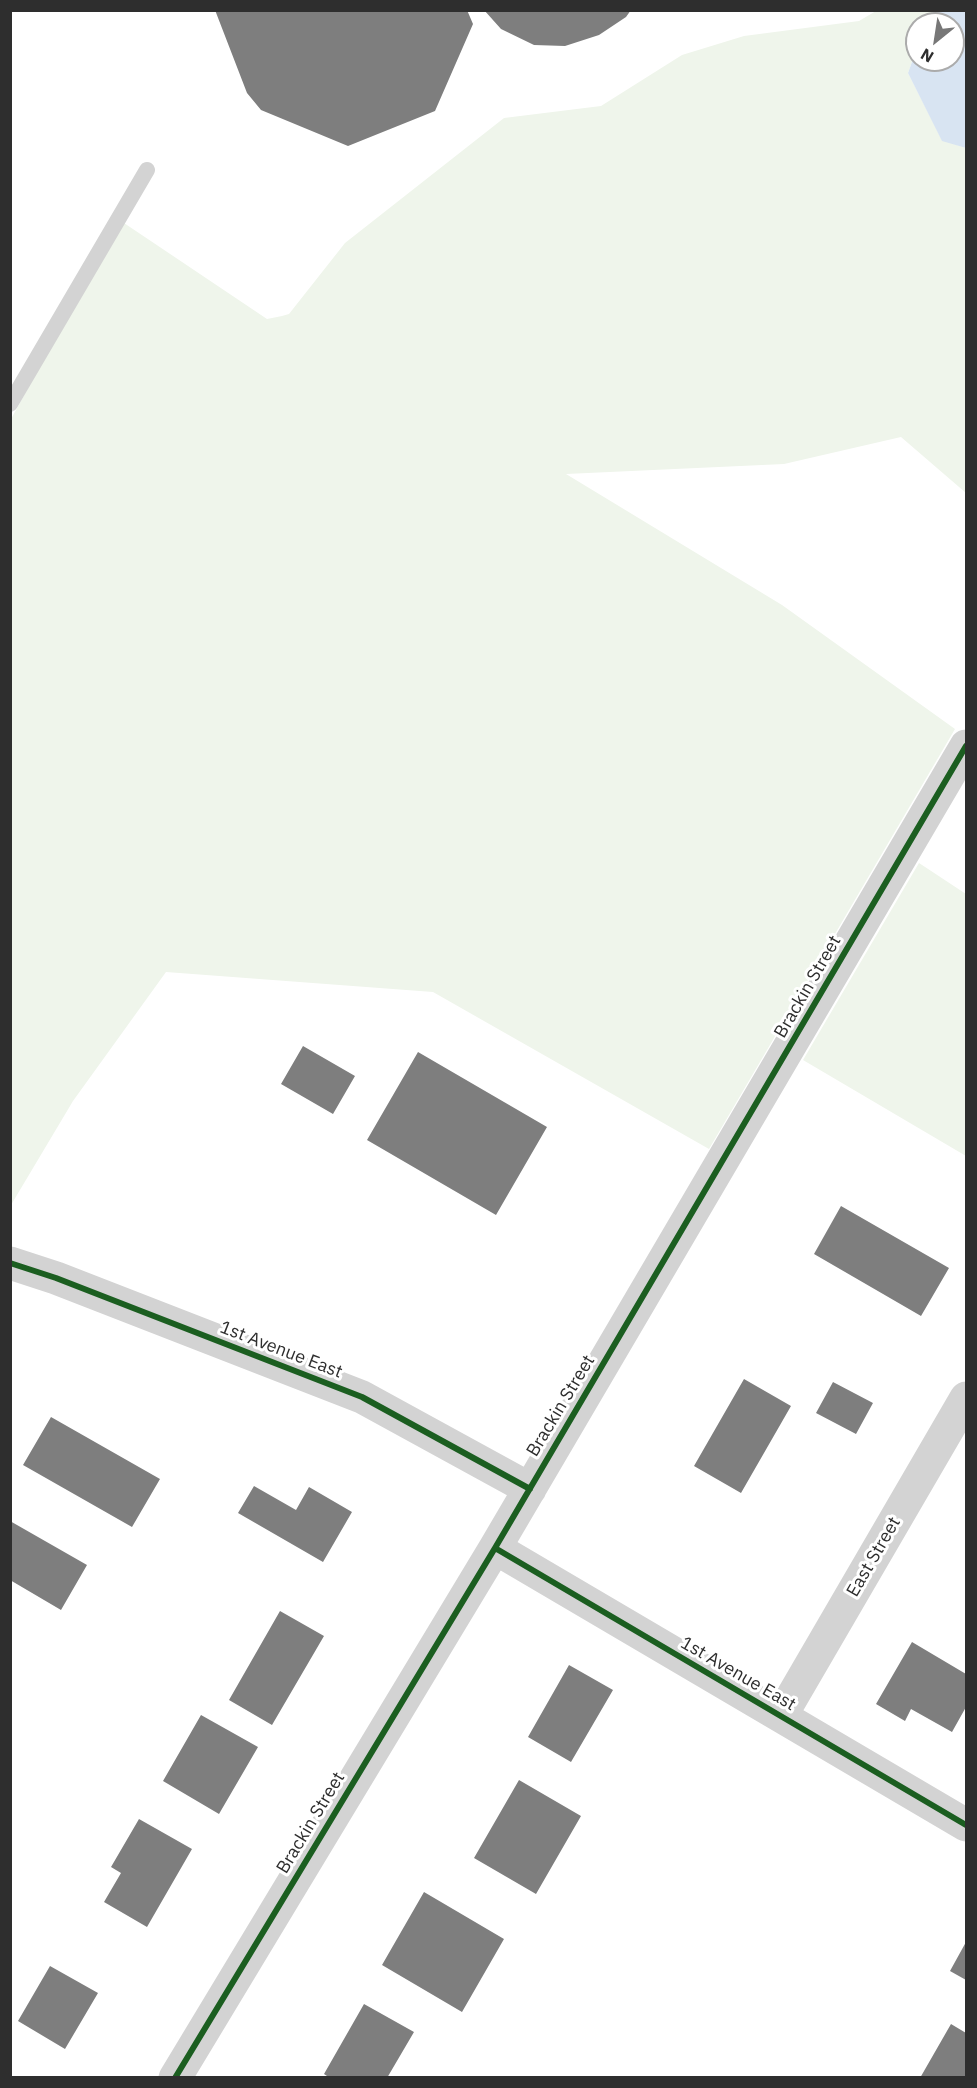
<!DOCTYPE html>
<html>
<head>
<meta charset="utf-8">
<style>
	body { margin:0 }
	#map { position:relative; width:977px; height:2088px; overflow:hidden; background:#fff; font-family:"IBM Plex Sans",sans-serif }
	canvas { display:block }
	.frame { position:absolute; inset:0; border:12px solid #2e2e2e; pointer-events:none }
	.north { position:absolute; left:905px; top:12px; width:60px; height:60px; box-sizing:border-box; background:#fff; border:2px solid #ababab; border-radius:50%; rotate:210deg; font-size:16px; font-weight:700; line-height:24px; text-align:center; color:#2e2e2e }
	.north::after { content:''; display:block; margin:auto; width:21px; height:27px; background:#777; clip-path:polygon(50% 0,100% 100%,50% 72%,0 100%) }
</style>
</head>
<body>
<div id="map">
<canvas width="977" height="2088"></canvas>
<div class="frame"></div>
<div class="north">N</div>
</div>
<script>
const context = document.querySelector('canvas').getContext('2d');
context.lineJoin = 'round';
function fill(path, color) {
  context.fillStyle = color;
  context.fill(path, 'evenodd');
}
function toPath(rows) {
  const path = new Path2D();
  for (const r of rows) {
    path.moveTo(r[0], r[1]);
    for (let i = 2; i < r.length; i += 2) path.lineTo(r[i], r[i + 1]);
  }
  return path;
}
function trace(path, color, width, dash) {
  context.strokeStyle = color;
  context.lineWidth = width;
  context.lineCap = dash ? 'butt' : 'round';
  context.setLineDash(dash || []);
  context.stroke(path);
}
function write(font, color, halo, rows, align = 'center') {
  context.font = font + ' "IBM Plex Sans",sans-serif';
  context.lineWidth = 6;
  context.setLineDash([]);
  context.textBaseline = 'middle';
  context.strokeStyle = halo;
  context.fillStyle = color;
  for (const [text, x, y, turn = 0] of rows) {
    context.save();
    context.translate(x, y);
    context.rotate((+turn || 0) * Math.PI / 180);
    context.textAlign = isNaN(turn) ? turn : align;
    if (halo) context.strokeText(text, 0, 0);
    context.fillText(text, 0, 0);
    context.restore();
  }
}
fill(toPath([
	[876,11,934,11,928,24,917,24,917,48,908,73,942,140,966,148,966,493,901,437,784,464,566,474,782,605,955,729,709,1149,433,992,166,972,73,1101,11,1205,11,419,121,221,267,319,282,316,289,314,345,243,504,118,601,106,682,55,744,36,859,21],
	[919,863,966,894,966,1156,803,1060]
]), '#eff5eb');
fill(toPath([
	[934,11,966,11,966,148,942,141,908,73,917,48,917,60,953,60,953,24,928,24]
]), '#d8e4f2');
fill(toPath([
	[215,10,467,10,473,24,435,111,348,146,261,110,247,93],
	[484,10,631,10,626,17,599,35,565,46,534,45,501,29],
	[303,1046,355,1076,333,1114,281,1084],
	[418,1052,547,1127,496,1215,367,1140],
	[841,1206,949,1268,921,1316,814,1254],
	[744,1379,791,1406,741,1493,694,1466],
	[833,1382,873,1403,856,1434,816,1413],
	[51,1417,160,1479,132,1527,23,1465],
	[254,1486,296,1510,309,1487,352,1512,323,1562,238,1513],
	[10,1521,87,1565,61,1610,10,1580],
	[280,1611,324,1636,272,1725,229,1700],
	[912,1642,966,1674,966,1707,952,1732,911,1709,905,1721,876,1704],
	[569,1665,613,1690,571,1762,528,1737],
	[201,1715,258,1747,219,1814,163,1781],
	[519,1780,581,1816,536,1894,474,1858],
	[139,1819,192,1849,147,1927,104,1902,121,1873,111,1867],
	[424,1892,504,1939,462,2012,382,1965],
	[966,1942,966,1980,950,1971],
	[50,1966,98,1993,65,2049,18,2021],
	[364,2004,414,2032,387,2078,330,2078,324,2074],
	[951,2024,966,2033,966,2078,920,2078]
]), '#7e7e7e');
trace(toPath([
	[10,404,147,170]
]), '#d3d3d3', 16);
trace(toPath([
	[10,1263,56,1278,362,1397,530,1489],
	[495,1548,966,1825],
	[781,1716,966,1398],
	[175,2078,495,1548,966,746]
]), '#d3d3d3', 33);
trace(toPath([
	[10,1263,56,1278,362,1397,530,1489],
	[495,1548,966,1825],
	[175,2078,495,1548,966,746]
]), '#1b5e20', 6);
write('18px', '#2e2e2e', '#fff', [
	["Brackin Street",808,987,-60],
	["1st Avenue East",281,1350,21],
	["Brackin Street",561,1406,-59],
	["East Street",874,1557,-60],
	["1st Avenue East",738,1674,30],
	["Brackin Street",311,1823,-59]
]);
</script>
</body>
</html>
